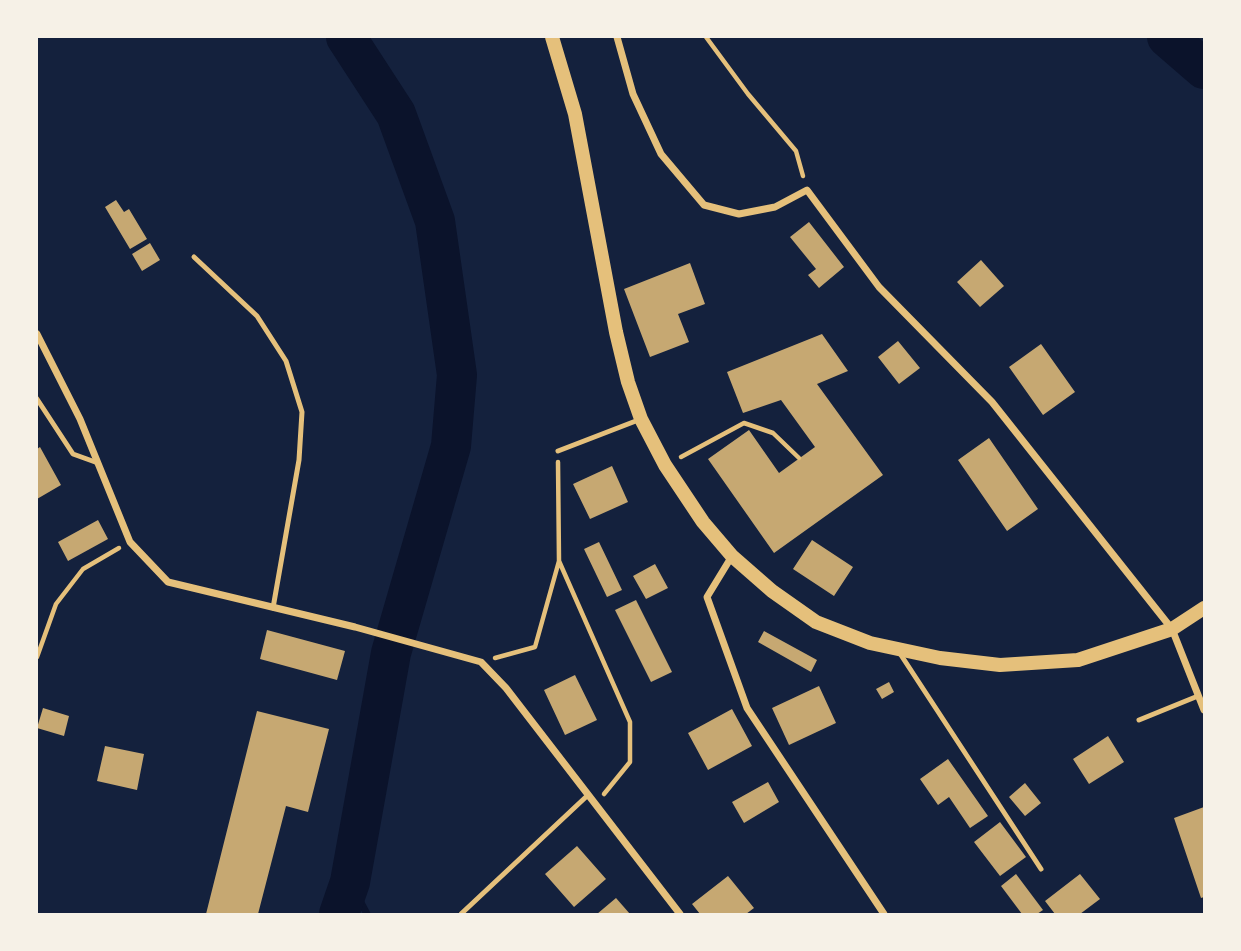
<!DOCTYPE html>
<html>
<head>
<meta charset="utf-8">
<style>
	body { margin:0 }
	#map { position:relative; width:1241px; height:951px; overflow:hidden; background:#14213d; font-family:"Noto Sans",sans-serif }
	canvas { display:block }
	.frame { position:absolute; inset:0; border:38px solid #f6f1e7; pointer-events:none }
</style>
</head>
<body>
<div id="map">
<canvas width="1241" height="951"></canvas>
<div class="frame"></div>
</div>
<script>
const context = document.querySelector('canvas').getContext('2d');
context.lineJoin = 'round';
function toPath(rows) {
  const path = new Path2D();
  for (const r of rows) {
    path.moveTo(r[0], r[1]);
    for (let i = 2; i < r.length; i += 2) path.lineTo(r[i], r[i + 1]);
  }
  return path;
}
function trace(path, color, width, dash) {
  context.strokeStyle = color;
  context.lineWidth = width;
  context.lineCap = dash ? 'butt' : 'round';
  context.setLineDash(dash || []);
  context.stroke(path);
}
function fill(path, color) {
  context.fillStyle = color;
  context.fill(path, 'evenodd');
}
trace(toPath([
	[350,882,367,914]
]), '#0b132b', 7);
trace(toPath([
	[1167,37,1204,69],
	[339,914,350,882,391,653,451,446,457,375,435,221,396,114,346,37]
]), '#0b132b', 40);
fill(toPath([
	[116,200,124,212,129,209,147,239,130,249,105,207],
	[809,222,844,267,819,288,808,275,816,269,790,237],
	[150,243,160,260,142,271,132,254],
	[981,260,1004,286,980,307,957,282],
	[690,263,705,304,678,314,689,342,650,357,624,289],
	[822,334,848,371,817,384,883,475,774,553,708,459,749,430,779,473,815,447,781,400,743,413,727,372],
	[898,341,920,368,899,384,878,357],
	[1041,344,1075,392,1043,415,1009,367],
	[989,438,1038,509,1007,531,958,460],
	[40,447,61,485,37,499,37,449],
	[612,466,628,502,590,519,573,484],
	[98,520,108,539,68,561,58,542],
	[812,540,853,567,834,596,793,569],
	[599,542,622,590,607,597,584,549],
	[655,564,668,588,646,599,633,576],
	[636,600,672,672,651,682,615,610],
	[267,630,345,651,337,680,260,659],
	[764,631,817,660,811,672,758,642],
	[575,675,597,720,565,735,544,690],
	[889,682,894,692,882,699,876,689],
	[819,686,836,723,789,745,772,708],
	[43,708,69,716,64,736,37,728],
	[732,709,752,746,708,770,688,733],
	[257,711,329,729,308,812,286,806,258,914,206,914],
	[1108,736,1124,762,1089,784,1073,759],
	[105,746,144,754,137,790,97,781],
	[948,759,988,816,970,828,949,797,938,805,920,779],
	[768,782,779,802,744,823,732,802],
	[1025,783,1041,803,1025,816,1009,797],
	[1204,807,1204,897,1201,898,1174,818],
	[1000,822,1026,857,1000,876,974,842],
	[577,846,606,879,574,907,545,874],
	[1016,874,1043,910,1037,914,1022,914,1001,886],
	[1080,874,1100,899,1080,914,1055,914,1045,901],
	[728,876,754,908,746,914,700,914,692,904],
	[616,898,630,914,597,914]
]), '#c6a872');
trace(toPath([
	[706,37,748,94,796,151,803,176],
	[681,457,744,423,773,433,799,458],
	[559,561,630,722,630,762,604,794],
	[37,657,56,604,83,569,119,548],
	[495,658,535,647,559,561,558,462]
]), '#e5c07b', 4.5);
trace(toPath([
	[194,257,257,316,286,361,302,412,299,460,273,608],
	[37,399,73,454,98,463],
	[558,451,641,419],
	[899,652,1041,869],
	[1139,720,1198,696],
	[461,914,588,795]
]), '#e5c07b', 5);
trace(toPath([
	[617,37,633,94,661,154,704,205,739,214,775,207,807,190,879,287,992,402,1172,629,1204,710],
	[37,334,80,419,130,542,168,582,355,627,481,662,506,688,680,914],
	[732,556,707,597,747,708,884,914]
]), '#e5c07b', 7);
trace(toPath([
	[552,37,575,114,616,332,628,382,641,419,665,465,703,522,732,556,772,591,816,622,870,643,940,658,1000,665,1078,660,1172,629,1204,608]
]), '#e5c07b', 14);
</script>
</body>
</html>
